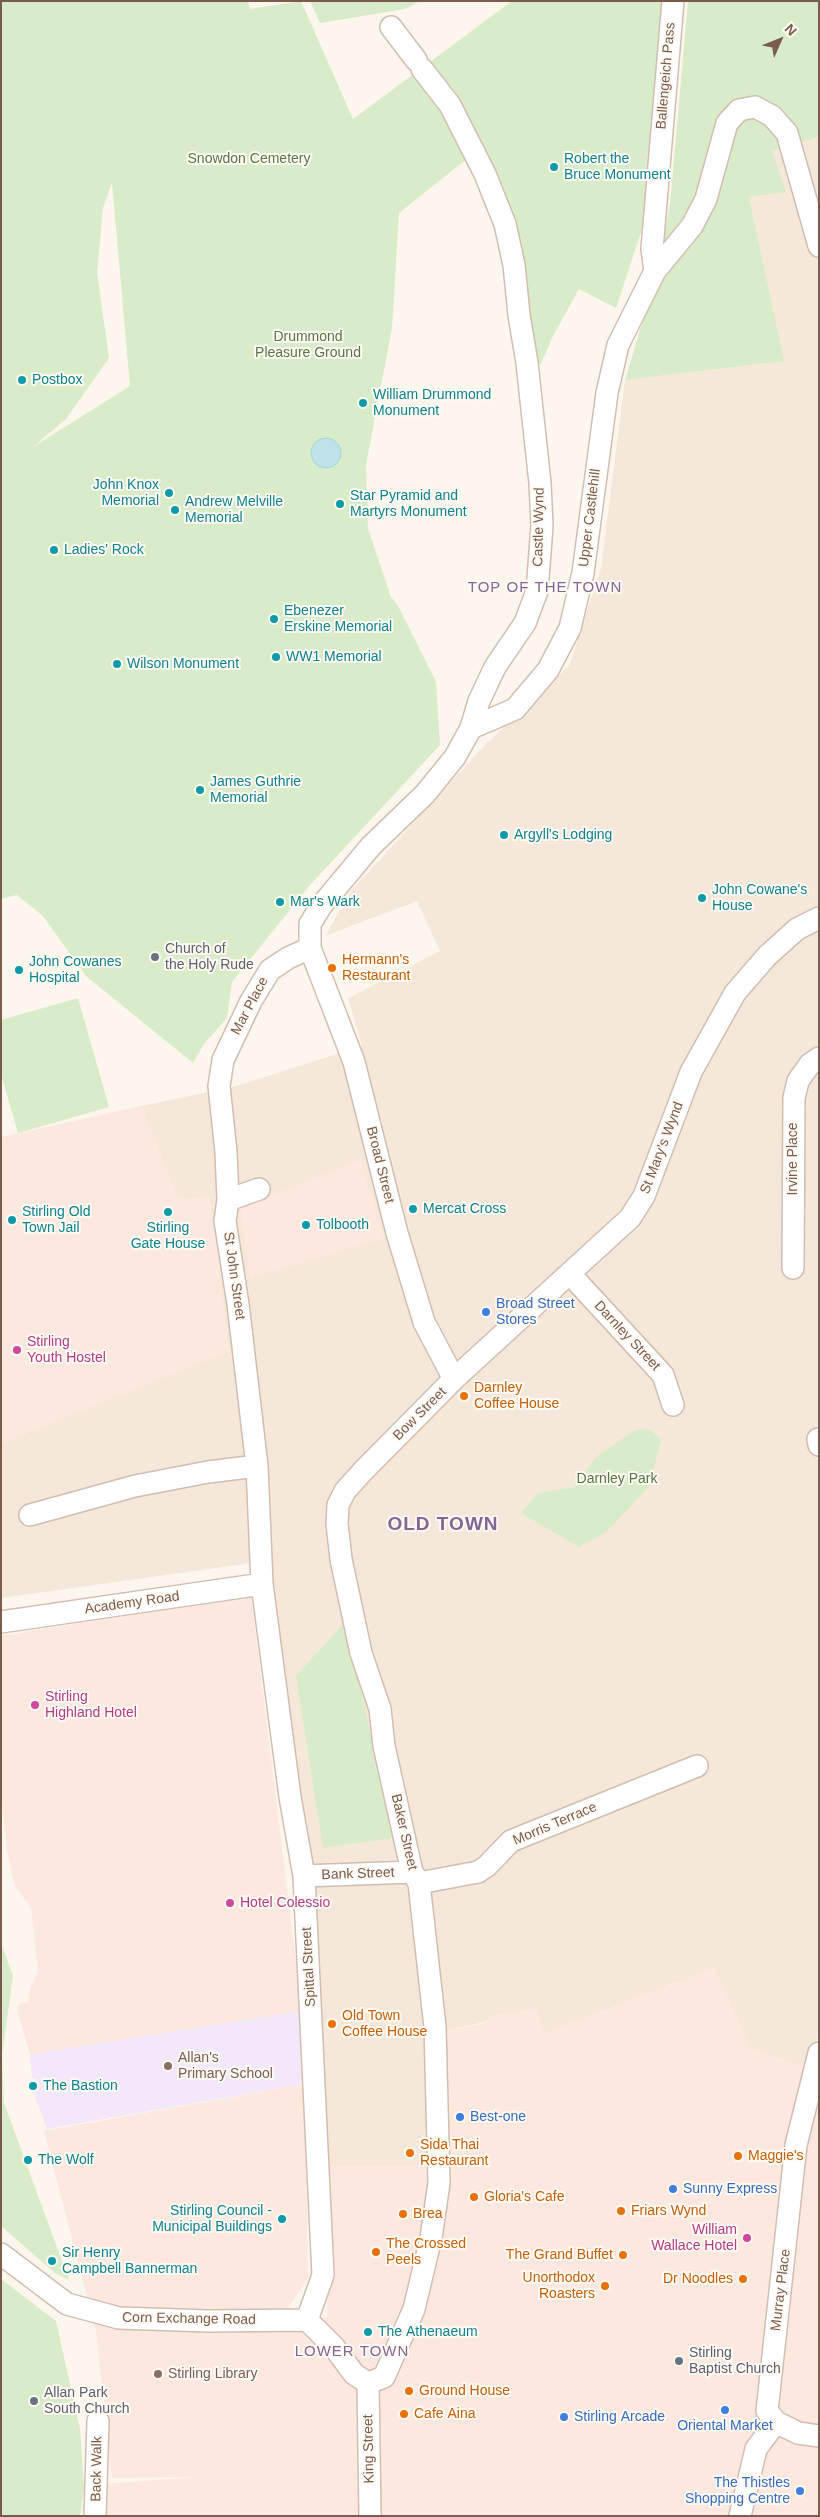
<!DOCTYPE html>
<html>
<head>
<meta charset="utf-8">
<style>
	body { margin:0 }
	#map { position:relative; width:820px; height:2517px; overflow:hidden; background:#fdf6ec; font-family:Helvetica,sans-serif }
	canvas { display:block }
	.frame { position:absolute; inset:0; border:2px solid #7a5c4d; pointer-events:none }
	.north { position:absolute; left:755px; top:15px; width:50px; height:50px; -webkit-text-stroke:4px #fffaf3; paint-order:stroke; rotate:46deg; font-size:14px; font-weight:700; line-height:20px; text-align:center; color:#7a5c4d }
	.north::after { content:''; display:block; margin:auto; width:18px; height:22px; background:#7a5c4d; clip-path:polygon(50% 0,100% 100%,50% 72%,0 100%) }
</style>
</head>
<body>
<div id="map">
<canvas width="820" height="2517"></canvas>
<div class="frame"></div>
<div class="north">N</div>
</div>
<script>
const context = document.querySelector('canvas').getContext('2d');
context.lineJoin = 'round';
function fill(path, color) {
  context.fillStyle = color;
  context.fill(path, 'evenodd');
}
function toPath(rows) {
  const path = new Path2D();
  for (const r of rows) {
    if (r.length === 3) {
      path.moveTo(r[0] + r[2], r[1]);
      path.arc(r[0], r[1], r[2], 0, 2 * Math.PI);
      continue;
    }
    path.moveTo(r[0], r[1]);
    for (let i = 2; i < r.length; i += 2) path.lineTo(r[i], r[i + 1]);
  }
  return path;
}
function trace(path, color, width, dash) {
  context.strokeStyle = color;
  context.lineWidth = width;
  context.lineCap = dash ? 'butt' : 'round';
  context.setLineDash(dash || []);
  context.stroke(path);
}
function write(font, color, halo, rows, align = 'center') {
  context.font = font + ' Helvetica,sans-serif';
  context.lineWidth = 4;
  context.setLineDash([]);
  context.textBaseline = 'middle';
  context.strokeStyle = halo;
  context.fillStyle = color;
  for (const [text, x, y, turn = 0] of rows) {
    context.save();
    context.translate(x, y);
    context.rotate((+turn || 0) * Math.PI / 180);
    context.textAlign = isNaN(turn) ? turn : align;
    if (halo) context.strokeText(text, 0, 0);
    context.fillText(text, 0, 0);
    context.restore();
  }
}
fill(toPath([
	[819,137,819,2035,805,2068,750,2049,714,1968,543,2034,536,2009,488,2017,489,2021,428,2035,433,2166,329,2166,323,2099,252,1563,1,1598,1,1443,228,1351,215,1236,208,1197,178,1200,141,1106,233,1087,362,1046,348,998,440,951,417,901,325,936,351,891,484,746,569,666,601,568,625,380,783,361,749,197,772,151]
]), '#f5e8da');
fill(toPath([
	[141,1106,178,1200,208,1197,215,1236,229,1351,1,1443,1,1137],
	[360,1160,384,1238,250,1278,240,1208],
	[251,1595,302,2011,30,2054,17,2011,19,2004,28,2002,30,1988,38,1972,31,1908,15,1886,7,1851,1,1791,1,1636],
	[714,1968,750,2049,805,2068,819,2035,819,2516,102,2516,103,2484,195,2477,112,2478,96,2332,44,2131,305,2084,308,2278,276,2326,327,2317,329,2166,433,2166,428,2035,485,2023,489,2021,488,2017,536,2009,543,2034]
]), '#fde8e0');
fill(toPath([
	[302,2011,305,2084,47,2129,33,2092,39,2089,40,2084,36,2079,32,2079,30,2054]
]), '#f3e8fa');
fill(toPath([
	[1,1,248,1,250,9,301,1,353,119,512,1,663,1,647,214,616,308,579,289,552,338,541,364,527,363,516,292,473,154,399,213,392,328,366,465,368,529,391,597,397,604,436,682,440,745,310,885,232,982,227,1018,204,1044,193,1063,86,976,43,916,17,895,1,899],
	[112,183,130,386,33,447,66,419,109,358,97,272,103,208],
	[310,1,420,1,405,9,320,23],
	[688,1,819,1,819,137,772,151,786,192,749,197,784,361,625,380,657,274,670,204],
	[78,998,109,1107,18,1133,1,1074,1,1020],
	[649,1429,661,1440,649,1487,606,1532,579,1547,521,1513,538,1493,575,1487,596,1457,634,1431],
	[346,1621,393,1838,323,1848,296,1676],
	[1,1943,13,1976,2,2055,4,2103,69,2280,55,2273,1,2226],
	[1,2279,56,2321,80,2429,84,2488,80,2516,1,2516]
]), '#d8ecc9');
const water = toPath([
	[326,453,15]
]);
fill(water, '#bfe3e8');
trace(water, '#a5d3da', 1);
const minor = toPath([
	[391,27,416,60],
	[422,69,450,105,485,174,505,224,514,265,519,315,527,363,540,483,542,526,537,591,525,623,495,667,479,701,471,728,455,757,425,794,371,846,321,906,310,924,310,948,354,1062,397,1233,424,1322,454,1379],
	[655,271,652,249,673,1],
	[471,728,515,709,548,670,570,628,583,573,607,393,618,345,655,271,692,226,706,199,727,123,739,110,755,107,772,116,787,133,819,246],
	[228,1200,259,1189],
	[793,1268,794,1098,798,1081,810,1064,819,1058],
	[570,1274,663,1375,673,1405],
	[818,1439,819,1445],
	[30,1515,135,1486,208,1472,257,1466],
	[1,1622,262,1584],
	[304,1876,412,1872],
	[419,1883,478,1872,487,1866,511,1841,697,1766],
	[819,2053,796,2145,767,2411,776,2422,798,2433,819,2436],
	[1,2254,67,2304,119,2318,208,2321,307,2320],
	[307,2320,323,2275,304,1876,290,1797,262,1584,257,1466,238,1304,225,1221,228,1200,226,1152,219,1086,223,1060,251,1001,270,970,288,958,310,948],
	[307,2320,334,2347,354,2374,368,2383],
	[368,2383,384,2377,414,2309,431,2238,439,2183,435,2027,419,1883,412,1872,384,1746,380,1709,361,1653,341,1559,337,1524,338,1505,345,1491,363,1471,454,1379,630,1218,644,1196,691,1072,735,993,767,956,797,929,819,918],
	[368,2383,370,2516],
	[95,2516,98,2421],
	[740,2516,756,2449,776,2422]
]);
trace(minor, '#d1beb0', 24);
trace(minor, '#fff', 21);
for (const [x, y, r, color] of [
	[554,167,5,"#0f9aa8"],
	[22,380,5,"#0f9aa8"],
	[363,403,5,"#0f9aa8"],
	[169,493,5,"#0f9aa8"],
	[340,504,5,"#0f9aa8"],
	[175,510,5,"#0f9aa8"],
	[54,550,5,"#0f9aa8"],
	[274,619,5,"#0f9aa8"],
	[276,657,5,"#0f9aa8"],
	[117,664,5,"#0f9aa8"],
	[200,790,5,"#0f9aa8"],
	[504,835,5,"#0f9aa8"],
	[702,898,5,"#0f9aa8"],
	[280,902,5,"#0f9aa8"],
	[155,957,5,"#6b7280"],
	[332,968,5,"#e8710a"],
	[19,970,5,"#0f9aa8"],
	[413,1209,5,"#0f9aa8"],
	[168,1212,5,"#0f9aa8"],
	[12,1220,5,"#0f9aa8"],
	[306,1225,5,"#0f9aa8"],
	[486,1312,5,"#3f7fe0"],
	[17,1350,5,"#d1479c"],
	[464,1396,5,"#e8710a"],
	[35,1705,5,"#d1479c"],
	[230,1903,5,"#d1479c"],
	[332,2024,5,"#e8710a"],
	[168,2066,5,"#8d6e63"],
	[33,2086,5,"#0f9aa8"],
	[460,2117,5,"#3f7fe0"],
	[410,2153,5,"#e8710a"],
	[738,2156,5,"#e8710a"],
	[28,2160,5,"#0f9aa8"],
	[673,2189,5,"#3f7fe0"],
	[474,2197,5,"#e8710a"],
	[621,2211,5,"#e8710a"],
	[403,2214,5,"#e8710a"],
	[282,2219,5,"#0f9aa8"],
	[747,2238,5,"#d1479c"],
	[376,2252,5,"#e8710a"],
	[623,2255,5,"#e8710a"],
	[52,2261,5,"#0f9aa8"],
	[743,2279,5,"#e8710a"],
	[605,2286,5,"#e8710a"],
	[368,2332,5,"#0f9aa8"],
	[679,2361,5,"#6b7280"],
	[158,2374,5,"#8d6e63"],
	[409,2391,5,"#e8710a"],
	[34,2401,5,"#6b7280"],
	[725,2410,5,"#3f7fe0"],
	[404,2414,5,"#e8710a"],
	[564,2417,5,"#3f7fe0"],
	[800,2491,5,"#3f7fe0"]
]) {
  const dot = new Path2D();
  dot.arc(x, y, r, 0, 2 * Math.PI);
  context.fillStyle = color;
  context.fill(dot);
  trace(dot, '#fffaf3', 2);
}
write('14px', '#7a5c4d', '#fffaf3', [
	["Ballengeich Pass",666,76,-85],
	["Upper Castlehill",590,518,-83],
	["Castle Wynd",539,527,-89],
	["Mar Place",250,1006,-62],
	["St Mary's Wynd",662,1148,-69],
	["Irvine Place",793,1159,-90],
	["Broad Street",380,1165,76],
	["St John Street",234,1276,82],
	["Darnley Street",627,1336,47],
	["Bow Street",420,1414,-45],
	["Academy Road",132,1603,-8],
	["Morris Terrace",555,1824,-23],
	["Baker Street",404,1832,77],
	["Bank Street",358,1874,-2],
	["Spittal Street",309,1967,-93],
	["Murray Place",781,2290,-83],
	["Corn Exchange Road",189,2319,1],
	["King Street",369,2449,-91],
	["Back Walk",97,2469,-89]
]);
write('14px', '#537a41', '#fffaf3', [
	["Snowdon Cemetery",249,159],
	["Drummond",308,337],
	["Pleasure Ground",308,353],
	["Darnley Park",617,1479]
]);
write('14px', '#0d838f', '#fffaf3', [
	["Robert the",564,159],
	["Bruce Monument",564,175],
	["Postbox",32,380],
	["William Drummond",373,395],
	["Monument",373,411],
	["John Knox",159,485,"right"],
	["Memorial",159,501,"right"],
	["Star Pyramid and",350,496],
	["Martyrs Monument",350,512],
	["Andrew Melville",185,502],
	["Memorial",185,518],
	["Ladies' Rock",64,550],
	["Ebenezer",284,611],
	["Erskine Memorial",284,627],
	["WW1 Memorial",286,657],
	["Wilson Monument",127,664],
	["James Guthrie",210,782],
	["Memorial",210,798],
	["Argyll's Lodging",514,835],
	["John Cowane's",712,890],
	["House",712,906],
	["Mar's Wark",290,902],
	["John Cowanes",29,962],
	["Hospital",29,978],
	["Mercat Cross",423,1209],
	["Stirling Old",22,1212],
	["Town Jail",22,1228],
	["Tolbooth",316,1225],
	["Stirling",168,1228,"center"],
	["Gate House",168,1244,"center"],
	["The Bastion",43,2086],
	["The Wolf",38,2160],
	["Stirling Council -",272,2211,"right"],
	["Municipal Buildings",272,2227,"right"],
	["Sir Henry",62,2253],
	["Campbell Bannerman",62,2269],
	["The Athenaeum",378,2332]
], 'left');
write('14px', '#5b616d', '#fffaf3', [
	["Church of",165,949],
	["the Holy Rude",165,965],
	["Stirling",689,2353],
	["Baptist Church",689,2369],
	["Allan Park",44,2393],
	["South Church",44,2409]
], 'left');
write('14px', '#c56008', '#fffaf3', [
	["Hermann's",342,960],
	["Restaurant",342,976],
	["Darnley",474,1388],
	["Coffee House",474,1404],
	["Old Town",342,2016],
	["Coffee House",342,2032],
	["Sida Thai",420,2145],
	["Restaurant",420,2161],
	["Maggie's",748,2156],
	["Gloria's Cafe",484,2197],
	["Friars Wynd",631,2211],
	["Brea",413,2214],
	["The Crossed",386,2244],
	["Peels",386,2260],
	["The Grand Buffet",613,2255,"right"],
	["Unorthodox",595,2278,"right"],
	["Roasters",595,2294,"right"],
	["Dr Noodles",733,2279,"right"],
	["Ground House",419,2391],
	["Cafe Aina",414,2414]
], 'left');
write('14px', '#366cbe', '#fffaf3', [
	["Broad Street",496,1304],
	["Stores",496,1320],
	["Best-one",470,2117],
	["Sunny Express",683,2189],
	["Stirling Arcade",574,2417],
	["Oriental Market",725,2426,"center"],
	["The Thistles",790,2483,"right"],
	["Shopping Centre",790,2499,"right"]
], 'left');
write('14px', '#b23c85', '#fffaf3', [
	["Stirling",27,1342],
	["Youth Hostel",27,1358],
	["Stirling",45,1697],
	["Highland Hotel",45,1713],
	["Hotel Colessio",240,1903],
	["William",737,2230,"right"],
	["Wallace Hotel",737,2246,"right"]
], 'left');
write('14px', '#785e54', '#fffaf3', [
	["Allan's",178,2058],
	["Primary School",178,2074],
	["Stirling Library",168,2374]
], 'left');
context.letterSpacing = '1px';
write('15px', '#846695', '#fffaf3', [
	["TOP OF THE TOWN",545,588],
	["LOWER TOWN",352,2352]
]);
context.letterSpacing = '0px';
context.letterSpacing = '1px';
write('bold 19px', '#846695', '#fffaf3', [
	["OLD TOWN",443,1525]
]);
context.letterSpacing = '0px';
</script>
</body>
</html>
